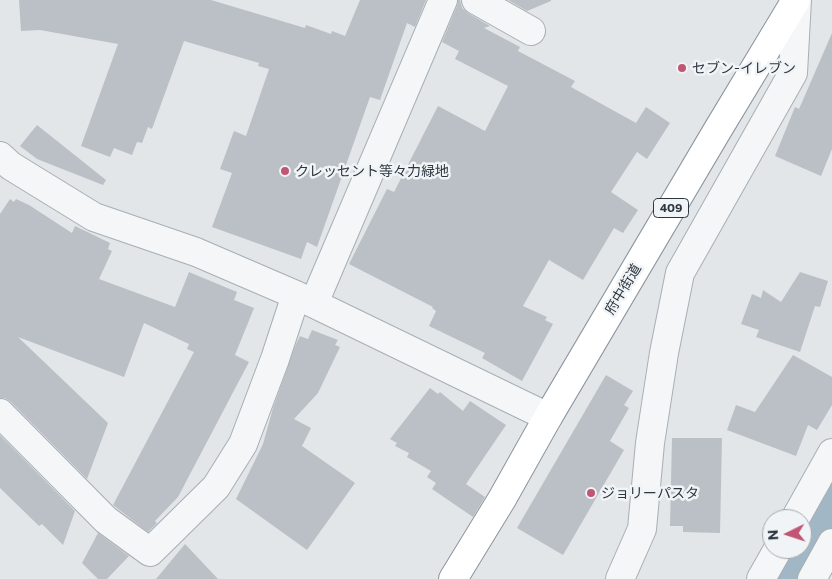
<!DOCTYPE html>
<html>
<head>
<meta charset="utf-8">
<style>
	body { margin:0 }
	#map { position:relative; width:832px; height:579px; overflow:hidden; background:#e2e6e9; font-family:Commissioner,sans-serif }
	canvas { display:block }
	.north { position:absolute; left:762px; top:509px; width:50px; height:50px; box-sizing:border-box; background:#f1f4f6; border:1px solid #a2a8ad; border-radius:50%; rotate:266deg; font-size:14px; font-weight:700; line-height:20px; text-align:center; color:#2c363f }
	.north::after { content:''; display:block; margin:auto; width:18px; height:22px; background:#c05574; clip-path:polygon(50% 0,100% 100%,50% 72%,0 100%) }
</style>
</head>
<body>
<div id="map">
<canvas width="832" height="579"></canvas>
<div class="north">N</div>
</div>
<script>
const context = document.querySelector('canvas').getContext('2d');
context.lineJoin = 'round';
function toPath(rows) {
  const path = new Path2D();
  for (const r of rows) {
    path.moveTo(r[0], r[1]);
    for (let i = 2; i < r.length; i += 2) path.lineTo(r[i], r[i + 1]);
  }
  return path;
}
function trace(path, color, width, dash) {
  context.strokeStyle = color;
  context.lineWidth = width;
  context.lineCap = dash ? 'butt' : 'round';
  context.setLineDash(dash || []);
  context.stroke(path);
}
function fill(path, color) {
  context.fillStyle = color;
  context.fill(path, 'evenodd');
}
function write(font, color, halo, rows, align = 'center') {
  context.font = font + ' Commissioner,"Noto Sans JP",sans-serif';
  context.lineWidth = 5;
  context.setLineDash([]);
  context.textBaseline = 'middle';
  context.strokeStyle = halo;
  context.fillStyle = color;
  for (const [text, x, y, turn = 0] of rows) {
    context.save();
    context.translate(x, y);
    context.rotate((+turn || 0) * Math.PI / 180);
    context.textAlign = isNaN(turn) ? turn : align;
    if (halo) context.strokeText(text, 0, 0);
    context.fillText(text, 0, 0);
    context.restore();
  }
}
trace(toPath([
	[787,579,832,500]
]), '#a1b7c5', 58);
fill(toPath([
	[19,0,211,0,305,28,306,25,331,34,332,31,345,36,360,0,426,0,415,27,407,23,380,100,370,97,317,247,307,242,301,259,212,227,232,173,220,169,234,131,246,136,269,69,258,66,259,63,184,41,152,129,148,127,142,143,137,142,132,155,114,148,110,157,81,146,118,44,40,30,21,31],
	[458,0,460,0,462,8,468,13,490,26,484,28,520,47,518,51,575,81,571,87,636,123,646,107,670,123,647,159,637,152,611,192,638,210,623,233,614,228,583,280,549,260,523,306,547,317,545,320,553,324,522,381,482,358,485,353,429,326,436,311,432,308,433,307,349,264,387,189,394,192,438,106,485,131,508,86,455,59,459,51,442,42,457,6],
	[508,0,551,0,551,1,527,11],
	[832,33,832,149,821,176,775,156,795,107,799,109],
	[37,125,106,180,103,185,37,159,20,146],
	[10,199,14,202,16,199,29,205,72,233,75,226,110,243,108,249,112,251,99,279,175,307,189,272,237,292,234,300,254,308,235,355,249,362,178,497,155,521,157,523,148,532,113,505,194,352,187,349,189,344,144,323,124,377,18,337,108,423,87,479,11,402,5,398,0,398,0,214],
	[800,272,828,281,820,307,815,306,800,352,756,337,759,330,741,324,752,294,761,298,763,290,781,302],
	[312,330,338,340,335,345,340,347,318,393,294,419,311,428,302,446,355,483,307,550,236,499,263,444,273,408,296,344,300,336,308,339],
	[793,355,832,377,832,405,817,430,808,425,796,456,727,430,736,405,755,412],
	[606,375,633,391,624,405,629,408,610,441,624,450,563,555,517,528],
	[430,388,438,394,440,392,463,411,470,401,506,425,466,484,485,497,473,517,432,489,436,483,427,477,431,471,407,457,409,453,395,446,397,443,390,439],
	[0,435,75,511,63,545,42,524,39,526,0,488],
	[672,438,722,438,720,533,683,532,683,526,670,526],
	[98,533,129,556,107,579,98,579,82,563],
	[185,544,218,579,156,579]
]), '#bac0c5');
const minor = toPath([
	[476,0,531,31],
	[0,156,11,166,94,217,196,252,296,295,548,417],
	[314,303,443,0],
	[0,413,106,520,150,552,216,487,243,444,275,359,296,295],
	[795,519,832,453],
	[620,579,642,529,650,443,664,353,680,273,793,73,797,0],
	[761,579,778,549],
	[812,579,832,543]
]);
const highway = toPath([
	[453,579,502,499,548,417,717,131,796,0]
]);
trace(minor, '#a8aeb3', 30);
trace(highway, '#8b959e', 30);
trace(minor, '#f4f6f8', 28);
trace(highway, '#fff', 28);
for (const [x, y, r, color] of [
	[682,68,5,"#c05574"],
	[285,171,5,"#c05574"],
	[591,493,5,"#c05574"]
]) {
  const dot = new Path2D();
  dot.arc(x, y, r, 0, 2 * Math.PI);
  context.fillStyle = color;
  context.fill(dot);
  trace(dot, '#f1f4f6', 2);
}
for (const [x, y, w] of [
	[671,208,35]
]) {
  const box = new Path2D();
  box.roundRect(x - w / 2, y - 9.5, w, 19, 4);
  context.fillStyle = '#f1f4f6';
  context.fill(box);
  trace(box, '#2c363f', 1);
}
write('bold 12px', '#2c363f', null, [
	["409",671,208]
]);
write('14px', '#2c363f', '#f1f4f6', [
	["セブン-イレブン",692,68],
	["クレッセント等々力緑地",295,171],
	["ジョリーパスタ",601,493]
], 'left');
write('14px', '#2c363f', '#f1f4f6', [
	["府中街道",623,289,-59]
]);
</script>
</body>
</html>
